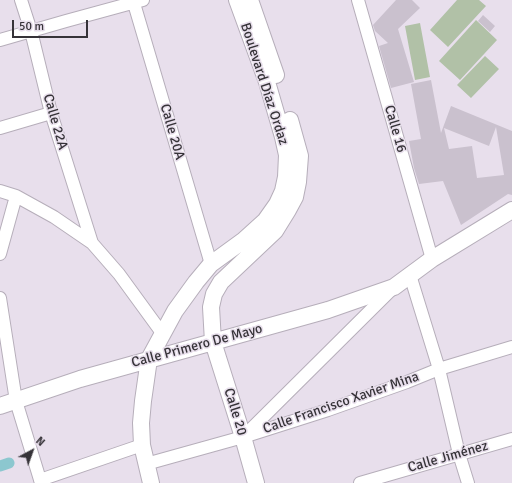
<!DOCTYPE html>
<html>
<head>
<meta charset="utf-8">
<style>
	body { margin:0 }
	#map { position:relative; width:512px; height:483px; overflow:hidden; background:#e8dfec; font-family:Signika,sans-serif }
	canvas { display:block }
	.north { position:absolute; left:12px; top:431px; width:40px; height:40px; -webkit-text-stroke:3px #e8dfec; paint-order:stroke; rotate:41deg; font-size:11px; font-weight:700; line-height:16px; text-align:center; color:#363338 }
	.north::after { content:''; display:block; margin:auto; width:14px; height:18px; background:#363338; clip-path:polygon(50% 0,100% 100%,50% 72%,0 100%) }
	.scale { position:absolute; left:12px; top:20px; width:76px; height:18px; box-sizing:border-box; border:2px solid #363338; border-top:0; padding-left:5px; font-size:12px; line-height:14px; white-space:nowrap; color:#363338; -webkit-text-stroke:3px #e8dfec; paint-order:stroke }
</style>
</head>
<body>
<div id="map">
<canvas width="512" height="483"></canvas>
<div class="north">N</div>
<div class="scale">50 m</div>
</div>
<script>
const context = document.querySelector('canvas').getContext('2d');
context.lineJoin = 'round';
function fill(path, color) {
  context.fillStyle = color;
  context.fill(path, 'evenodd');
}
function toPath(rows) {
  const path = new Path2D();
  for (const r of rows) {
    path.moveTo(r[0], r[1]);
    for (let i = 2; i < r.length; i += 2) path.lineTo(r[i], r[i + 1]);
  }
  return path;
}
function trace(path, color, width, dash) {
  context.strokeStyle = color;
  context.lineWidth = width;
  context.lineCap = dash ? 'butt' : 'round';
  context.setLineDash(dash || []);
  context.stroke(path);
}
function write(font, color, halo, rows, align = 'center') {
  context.font = font + ' Signika,sans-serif';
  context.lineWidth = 3;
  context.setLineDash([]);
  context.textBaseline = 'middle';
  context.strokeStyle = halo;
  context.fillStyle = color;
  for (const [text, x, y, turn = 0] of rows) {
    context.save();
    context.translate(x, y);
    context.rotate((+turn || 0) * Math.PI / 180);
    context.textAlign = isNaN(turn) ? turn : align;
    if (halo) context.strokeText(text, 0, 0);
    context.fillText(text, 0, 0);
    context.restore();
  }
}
fill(toPath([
	[457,0,479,0,486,6,448,47,430,30],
	[476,20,497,40,460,80,439,61],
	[420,23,430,77,415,80,405,26],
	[485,56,499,69,471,98,457,85]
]), '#b1c1a7');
trace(toPath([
	[0,466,9,463]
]), '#8cc7cf', 11);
fill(toPath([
	[396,0,412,0,420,8,398,29,414,82,391,88,379,46,388,43,375,31,373,25],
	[483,15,495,26,490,32,478,21],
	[431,80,441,133,451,106,512,131,512,195,508,194,461,225,443,181,419,184,414,168,409,141,421,139,411,84],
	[496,127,504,175,477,178,472,146,449,149,444,128,489,146]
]), '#cac1ce');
const minor = toPath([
	[21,0,31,31,51,113,92,243],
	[133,0,211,264],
	[358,0,432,259],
	[0,40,66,21,143,0],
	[0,128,51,113],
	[0,191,16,196,54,217,92,243,119,274,162,333],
	[0,254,16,196],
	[410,275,439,369,459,454,468,483],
	[0,298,16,401,41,483],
	[245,435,392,289],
	[146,464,243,437,328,410,407,382,439,369,512,347],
	[40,480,142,445],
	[360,483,512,439]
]);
const secondary = toPath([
	[250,0,276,75],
	[0,406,80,379,328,310,394,287,432,259,512,210],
	[151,483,142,445,141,423,143,401,149,359,175,311,196,282,211,264,244,240,265,221,277,204,283,191,286,177,287,155,283,137,267,82,237,0],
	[256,483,243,437,213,342,211,307,214,294,221,282,275,231,288,210,295,197,298,182,300,156,290,120]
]);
trace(minor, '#b6aeba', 14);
trace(secondary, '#b6aeba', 18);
trace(minor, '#fff', 12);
trace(secondary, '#fff', 16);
write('14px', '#363338', '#e8dfec', [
	["Boulevard Díaz Ordaz",264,84,72],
	["Calle 22A",55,122,74],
	["Calle 16",395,129,74],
	["Calle 20A",172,132,74],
	["Calle Primero De Mayo",197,346,-15],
	["Calle Francisco Xavier Mina",341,403,-19],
	["Calle 20",235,412,73],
	["Calle Jiménez",448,457,-16]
]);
</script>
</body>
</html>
